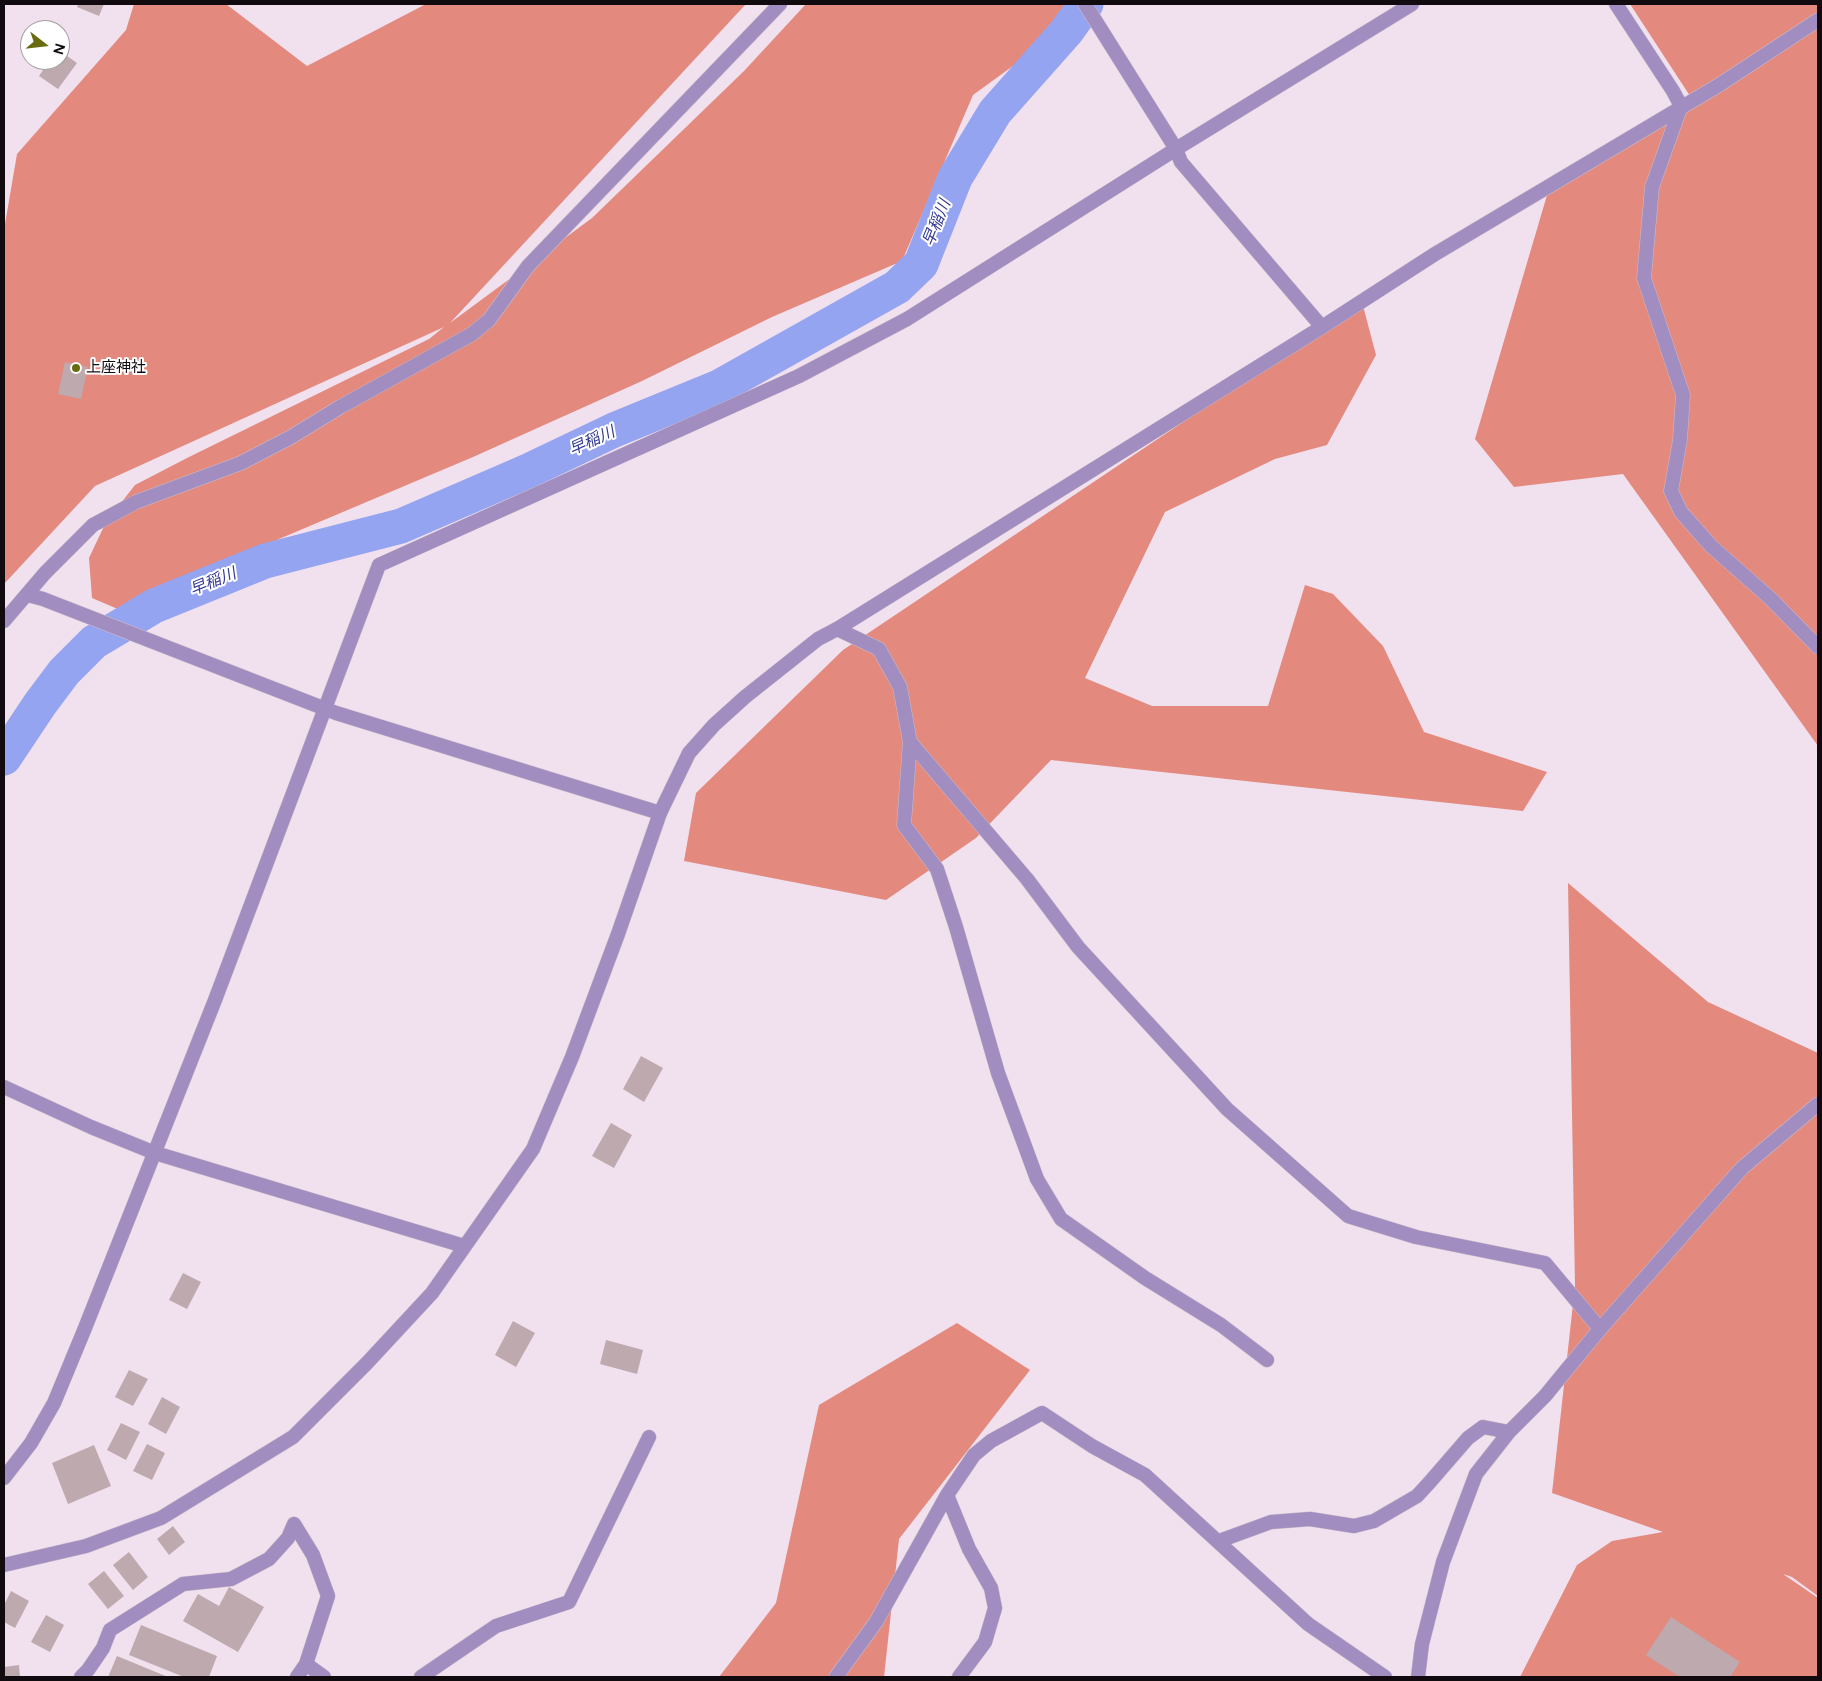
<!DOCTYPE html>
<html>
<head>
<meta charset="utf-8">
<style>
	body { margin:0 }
	#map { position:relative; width:1822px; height:1681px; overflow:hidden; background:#f1e0ee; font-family:Figtree,sans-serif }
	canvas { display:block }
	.frame { position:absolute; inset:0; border:5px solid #110b10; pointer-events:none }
	.north { position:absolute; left:20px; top:20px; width:50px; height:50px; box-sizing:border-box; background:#fff; border:1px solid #a09d9f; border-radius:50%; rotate:106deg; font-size:14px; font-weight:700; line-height:20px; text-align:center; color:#110b10 }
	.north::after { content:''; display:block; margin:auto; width:18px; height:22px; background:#686c0e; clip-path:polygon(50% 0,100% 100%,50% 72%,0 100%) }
</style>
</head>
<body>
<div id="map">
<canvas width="1822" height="1681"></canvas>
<div class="frame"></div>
<div class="north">N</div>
</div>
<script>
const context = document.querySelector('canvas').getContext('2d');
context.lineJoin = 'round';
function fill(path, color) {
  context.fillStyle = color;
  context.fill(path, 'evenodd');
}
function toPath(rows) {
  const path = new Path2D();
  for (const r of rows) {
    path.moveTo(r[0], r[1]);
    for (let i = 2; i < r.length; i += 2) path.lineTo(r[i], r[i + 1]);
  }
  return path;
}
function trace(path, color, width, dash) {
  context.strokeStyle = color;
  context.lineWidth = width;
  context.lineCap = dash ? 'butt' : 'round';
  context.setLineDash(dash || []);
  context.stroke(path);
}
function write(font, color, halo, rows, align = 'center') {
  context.font = font + ' Figtree,"Noto Sans JP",sans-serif';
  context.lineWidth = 4;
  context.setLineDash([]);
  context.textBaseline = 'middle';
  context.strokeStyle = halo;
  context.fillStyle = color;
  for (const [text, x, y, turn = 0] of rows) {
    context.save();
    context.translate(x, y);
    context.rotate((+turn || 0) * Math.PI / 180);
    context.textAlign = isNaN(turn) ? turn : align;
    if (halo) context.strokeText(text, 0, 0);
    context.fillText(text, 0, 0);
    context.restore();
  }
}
fill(toPath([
	[134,4,226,4,307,66,426,4,746,4,450,323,592,218,744,71,806,4,1104,4,1083,15,973,95,902,261,772,317,642,381,473,457,279,539,146,621,92,598,89,558,106,522,135,485,187,458,429,339,444,327,95,486,4,584,4,230,17,154,126,30],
	[1630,4,1818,4,1818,746,1623,474,1514,487,1475,439,1550,185,1692,99],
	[1362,302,1376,355,1327,445,1275,459,1165,512,1085,678,1152,706,1268,706,1305,585,1333,594,1383,646,1424,732,1547,772,1523,811,1051,760,976,838,886,900,684,861,696,793,843,650],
	[1568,883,1708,1002,1818,1053,1818,1596,1792,1577,1783,1574,1818,1598,1818,1677,1520,1677,1577,1565,1612,1541,1663,1532,1552,1493,1575,1286],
	[957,1323,1030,1370,899,1539,884,1677,719,1677,776,1603,819,1405]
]), '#e3897e');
trace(toPath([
	[4,758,40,704,64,672,94,642,154,606,265,561,401,526,528,471,614,430,719,387,897,287,921,264,955,178,995,112,1066,32,1086,4]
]), '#95a4f0', 35);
fill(toPath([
	[78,4,104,4,99,16,77,7],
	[60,51,77,63,58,89,39,76,50,60,60,60],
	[65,362,88,367,81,399,58,394],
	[641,1056,663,1068,644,1102,623,1089],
	[611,1123,632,1135,614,1168,592,1156],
	[183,1273,201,1282,187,1309,169,1300],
	[513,1321,535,1333,516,1367,495,1355],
	[606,1340,643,1350,637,1374,600,1364],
	[129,1370,148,1379,133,1406,115,1397],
	[162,1397,180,1407,166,1434,148,1424],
	[121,1423,140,1432,126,1460,107,1450],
	[147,1444,165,1453,152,1480,133,1471],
	[94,1445,111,1486,68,1504,52,1463],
	[173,1526,185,1542,169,1555,157,1539],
	[129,1552,148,1577,133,1590,113,1565],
	[104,1571,124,1596,108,1609,88,1584],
	[229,1587,264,1607,238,1652,183,1621,198,1594,219,1606],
	[11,1591,29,1601,15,1628,4,1622,4,1605],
	[46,1615,64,1625,50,1652,31,1642],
	[1671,1617,1740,1662,1730,1677,1680,1677,1646,1655],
	[141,1625,217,1656,209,1677,184,1677,129,1655],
	[117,1656,168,1677,108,1677],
	[19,1665,20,1677,4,1677,4,1667]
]), '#bea9af');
const minor = toPath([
	[1085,4,1176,149,1181,162,1322,327],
	[1616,4,1673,91,1681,106,1652,187,1644,278,1683,395,1680,440,1671,491,1681,512,1711,546,1771,599,1818,647],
	[28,595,43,599,336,713,660,813],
	[4,621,45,573,93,525,136,502,241,463,291,437,340,407,472,334,489,320,528,266,780,4],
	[837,629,879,649,900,687,910,742,904,825,937,869,956,927,998,1073,1037,1179,1061,1219,1145,1278,1221,1325,1267,1360],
	[910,742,1027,879,1078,947,1227,1109,1348,1216,1416,1237,1545,1263,1600,1329],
	[4,1087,91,1127,155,1153,464,1246],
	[4,1478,31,1443,54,1403,85,1328,215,1000,379,565,799,376,907,319,1176,149,1412,4],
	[947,1495,969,1549,991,1588,995,1608,985,1642,959,1677],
	[294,1524,313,1555,328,1596,306,1664,297,1677],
	[1219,1541,1271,1522,1310,1519,1354,1526,1374,1521,1417,1496,1429,1483,1468,1438,1483,1427,1509,1432],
	[306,1664,324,1677],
	[81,1677,88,1670,103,1648,110,1630,183,1584,231,1579,269,1559,288,1538,294,1524],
	[421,1677,496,1626,569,1602,649,1437],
	[836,1677,876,1622,947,1495,974,1455,991,1441,1042,1413,1092,1446,1145,1475,1308,1624,1385,1677],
	[1418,1677,1422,1644,1443,1562,1476,1474,1509,1432,1545,1396,1600,1329,1742,1168,1818,1104]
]);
const tertiary = toPath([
	[4,1565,86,1546,161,1518,293,1437,367,1363,432,1293,533,1149,572,1057,618,934,660,813,689,753,714,725,745,697,818,639,837,629,1322,327,1435,254,1719,85,1818,20]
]);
trace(minor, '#cdbeca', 15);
trace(tertiary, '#cdbeca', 15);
trace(minor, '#a28dc0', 14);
trace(tertiary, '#a28dc0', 14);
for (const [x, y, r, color] of [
	[76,368,5,"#686c0e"]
]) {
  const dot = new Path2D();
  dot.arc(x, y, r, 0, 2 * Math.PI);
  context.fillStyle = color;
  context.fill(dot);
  trace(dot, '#fff', 2);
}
write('15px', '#110b10', '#fff', [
	["上座神社",86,368]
], 'left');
write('italic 16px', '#343a91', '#fff', [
	["早稲川",937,223,-68],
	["早稲川",592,441,-24],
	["早稲川",213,582,-22]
]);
</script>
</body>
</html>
